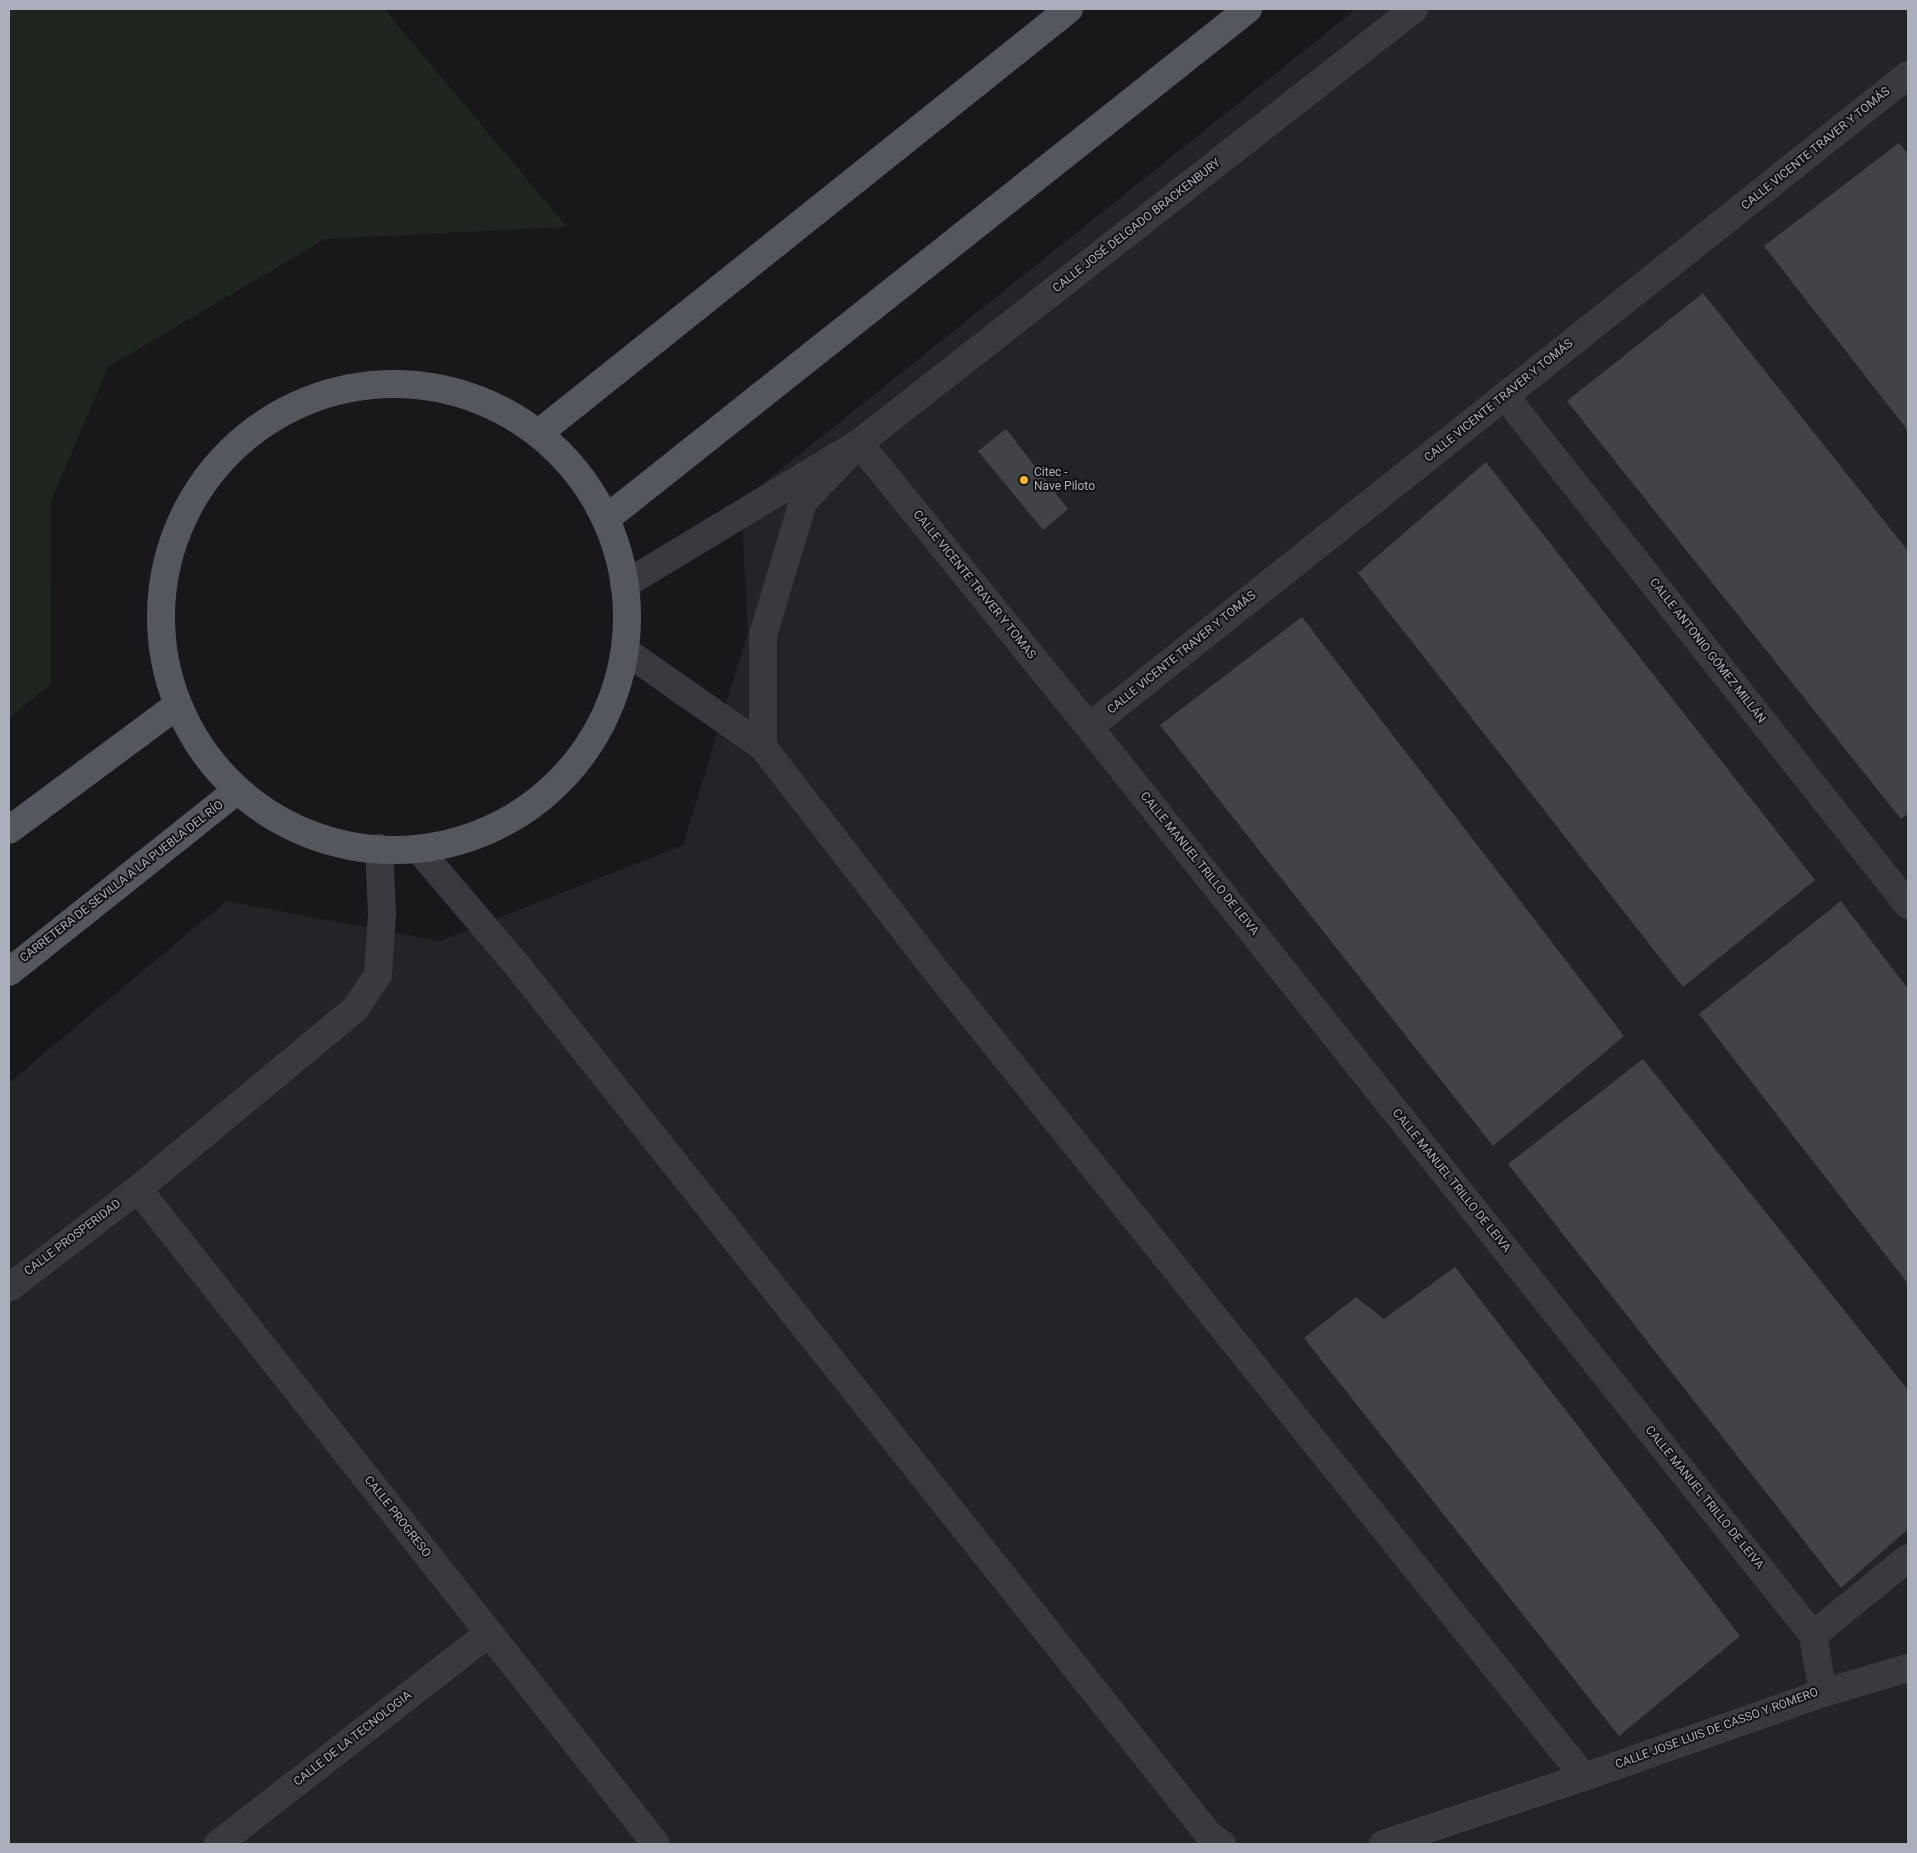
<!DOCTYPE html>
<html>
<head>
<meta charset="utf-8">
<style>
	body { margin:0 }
	#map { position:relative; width:1917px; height:1853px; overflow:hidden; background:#18181b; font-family:Roboto,sans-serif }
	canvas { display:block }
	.frame { position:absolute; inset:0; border:10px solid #aaafbb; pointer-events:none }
</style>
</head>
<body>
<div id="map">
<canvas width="1917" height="1853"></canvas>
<div class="frame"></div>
</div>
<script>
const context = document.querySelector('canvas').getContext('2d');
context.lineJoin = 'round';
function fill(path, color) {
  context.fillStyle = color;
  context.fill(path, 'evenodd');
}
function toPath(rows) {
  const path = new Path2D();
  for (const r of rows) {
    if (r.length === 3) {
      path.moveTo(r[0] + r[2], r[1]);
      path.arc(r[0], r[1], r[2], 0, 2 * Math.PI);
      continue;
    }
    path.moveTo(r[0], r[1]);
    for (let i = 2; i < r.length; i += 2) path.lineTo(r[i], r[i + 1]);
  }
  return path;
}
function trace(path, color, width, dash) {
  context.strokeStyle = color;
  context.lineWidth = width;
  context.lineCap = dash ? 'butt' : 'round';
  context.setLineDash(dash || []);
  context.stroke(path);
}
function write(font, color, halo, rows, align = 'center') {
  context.font = font + ' Roboto,sans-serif';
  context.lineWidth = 4;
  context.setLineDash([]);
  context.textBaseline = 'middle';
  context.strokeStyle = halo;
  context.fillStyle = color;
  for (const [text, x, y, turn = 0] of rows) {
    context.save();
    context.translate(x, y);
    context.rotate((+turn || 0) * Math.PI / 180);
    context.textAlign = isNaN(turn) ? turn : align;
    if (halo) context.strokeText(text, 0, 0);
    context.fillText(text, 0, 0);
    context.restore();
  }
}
fill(toPath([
	[1356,9,1908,9,1908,1843,9,1844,9,1083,226,901,440,941,683,845,748,632,741,501]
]), '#242428');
fill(toPath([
	[9,9,384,9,567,227,325,239,108,367,50,503,51,684,9,718]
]), '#1e261f');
fill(toPath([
	[1899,143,1908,154,1908,431,1764,246],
	[1703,293,1908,551,1908,813,1901,819,1567,401],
	[1006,429,1068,509,1043,530,978,451],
	[1486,462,1815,880,1683,987,1358,573],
	[1302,617,1624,1036,1493,1146,1160,725],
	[1841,901,1908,989,1908,1284,1699,1014],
	[1643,1059,1908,1390,1908,1529,1841,1588,1508,1164],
	[1455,1267,1740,1636,1619,1736,1304,1338,1356,1297,1384,1319]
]), '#424348');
trace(toPath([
	[1505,396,1908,905],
	[859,443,803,502,763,635,763,747,933,967,1584,1777],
	[859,443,1089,727,1813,1635],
	[624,585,859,443,1414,9],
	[627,652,763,747],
	[1089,727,1908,75],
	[420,851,516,964,1209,1835,1222,1844],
	[138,1189,656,1844],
	[9,1288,138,1189,355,1009,378,975,382,914,379,848],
	[1823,1693,1908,1668],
	[218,1844,489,1633],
	[1383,1844,1584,1777,1823,1693,1813,1635,1908,1558]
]), '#393a40', 28);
trace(toPath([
	[394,617,233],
	[539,433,1069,9],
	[607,518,1248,9],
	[9,830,175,707],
	[9,972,235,792]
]), '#55575f', 28);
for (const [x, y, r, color] of [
	[1024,480,5,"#fcb82f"]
]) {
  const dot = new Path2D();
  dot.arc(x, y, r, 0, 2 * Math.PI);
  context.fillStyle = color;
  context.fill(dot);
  trace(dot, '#131316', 2);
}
write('12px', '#aaafbb', '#131316', [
	["CALLE VICENTE TRAVER Y TOMÁS",1816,149,-39],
	["CALLE JOSÉ DELGADO BRACKENBURY",1137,226,-38],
	["CALLE VICENTE TRAVER Y TOMÁS",1499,401,-39],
	["CALLE VICENTE TRAVER Y TOMAS",974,585,51],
	["CALLE ANTONIO GÓMEZ MILLÁN",1707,651,52],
	["CALLE VICENTE TRAVER Y TOMÁS",1182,653,-39],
	["CALLE MANUEL TRILLO DE LEIVA",1199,864,51],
	["CARRETERA DE SEVILLA A LA PUEBLA DEL RÍO",122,882,-38],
	["CALLE MANUEL TRILLO DE LEIVA",1451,1181,51],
	["CALLE PROSPERIDAD",73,1238,-37],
	["CALLE MANUEL TRILLO DE LEIVA",1704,1498,51],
	["CALLE PROGRESO",397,1517,52],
	["CALLE JOSE LUIS DE CASSO Y ROMERO",1717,1729,-20],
	["CALLE DE LA TECNOLOGIA",353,1739,-38]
]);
write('12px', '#aaafbb', '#131316', [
	["Citec -",1034,473],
	["Nave Piloto",1034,487]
], 'left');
</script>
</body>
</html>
